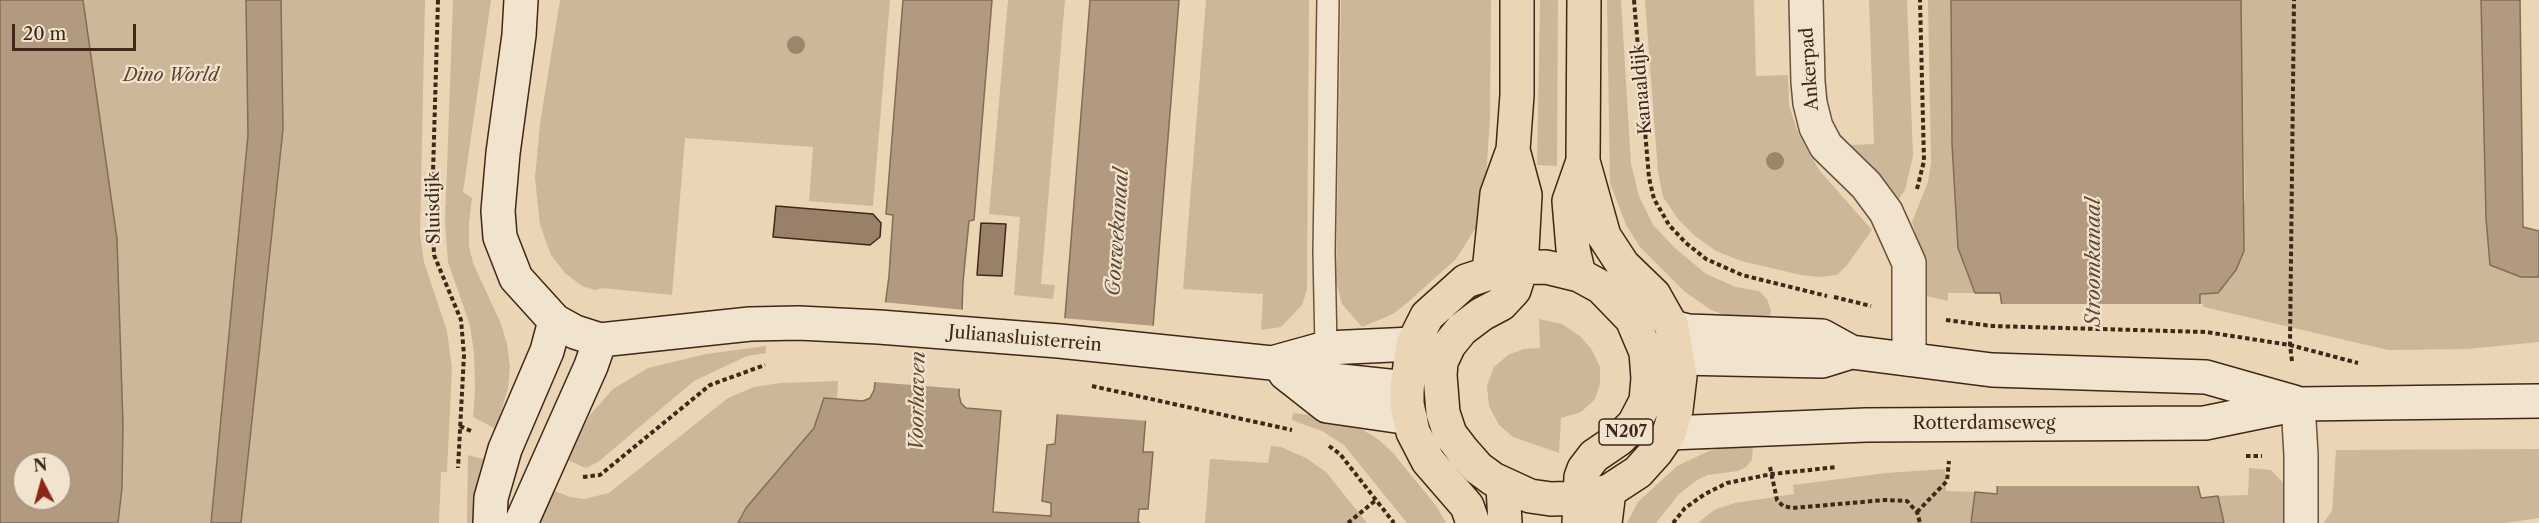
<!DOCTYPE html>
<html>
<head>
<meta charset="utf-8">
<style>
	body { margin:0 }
	#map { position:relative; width:2539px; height:523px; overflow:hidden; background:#ead5b4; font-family:"Libre Caslon Text",serif }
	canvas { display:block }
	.north { position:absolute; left:12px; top:451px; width:60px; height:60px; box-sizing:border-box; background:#f1e4ce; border:2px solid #ab9885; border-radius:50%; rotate:354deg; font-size:16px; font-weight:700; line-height:24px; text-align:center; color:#412718 }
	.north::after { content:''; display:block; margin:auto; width:21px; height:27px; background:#8f2418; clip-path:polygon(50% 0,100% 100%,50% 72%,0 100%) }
	.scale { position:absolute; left:12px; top:24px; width:124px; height:27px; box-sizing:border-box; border:3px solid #412718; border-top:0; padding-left:8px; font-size:18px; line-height:21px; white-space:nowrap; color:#412718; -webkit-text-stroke:4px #f1e4ce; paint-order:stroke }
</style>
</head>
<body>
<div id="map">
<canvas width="2539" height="523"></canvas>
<div class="north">N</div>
<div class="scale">20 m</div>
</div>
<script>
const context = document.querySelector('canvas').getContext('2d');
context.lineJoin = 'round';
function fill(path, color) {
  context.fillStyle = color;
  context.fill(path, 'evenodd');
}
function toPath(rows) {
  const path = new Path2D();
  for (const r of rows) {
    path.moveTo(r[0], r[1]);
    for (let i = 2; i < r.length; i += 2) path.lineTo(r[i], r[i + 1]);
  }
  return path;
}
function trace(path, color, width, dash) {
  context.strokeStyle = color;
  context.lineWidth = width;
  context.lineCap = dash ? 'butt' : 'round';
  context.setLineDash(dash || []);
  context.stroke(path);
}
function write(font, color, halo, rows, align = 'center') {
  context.font = font + ' "Libre Caslon Text",serif';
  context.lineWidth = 4.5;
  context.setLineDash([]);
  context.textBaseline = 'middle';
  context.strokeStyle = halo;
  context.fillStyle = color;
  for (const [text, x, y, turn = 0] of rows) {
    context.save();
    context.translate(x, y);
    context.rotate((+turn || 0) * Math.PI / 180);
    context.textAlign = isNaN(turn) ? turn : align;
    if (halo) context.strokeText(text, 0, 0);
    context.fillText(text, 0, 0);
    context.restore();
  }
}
fill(toPath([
	[83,0,246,0,248,135,211,523,118,523,122,488,123,425,117,239],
	[281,0,425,0,420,235,424,262,447,331,452,368,447,472,441,472,439,523,241,523,283,129],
	[453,0,491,0,463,192,472,198,469,223,469,246,473,263,501,324,507,344,510,367,508,388,496,429,473,417,475,390,474,353,470,325,448,262,445,223],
	[560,0,890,0,873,206,809,201,813,147,685,138,672,295,602,288,595,290,582,286,565,273,551,255,540,225,535,178,540,124],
	[1008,0,1065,0,1041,284,1055,285,1053,299,1014,295,1020,217,989,214],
	[1206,0,1309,0,1307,290,1302,305,1281,327,1261,330,1263,294,1183,289],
	[1341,0,1491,0,1490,118,1485,193,1479,223,1456,259,1407,303,1393,314,1362,327,1342,304,1336,281],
	[1540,0,1558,0,1557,166,1537,165],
	[1607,0,1621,0,1631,164,1639,196,1653,225,1675,248,1706,274,1736,287,1759,291,1767,299,1771,310,1770,318,1743,321,1711,310,1685,292,1640,247,1626,225,1610,183],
	[1645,0,1754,0,1756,76,1788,75,1789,105,1797,130,1809,153,1820,171,1872,230,1847,265,1837,275,1819,277,1801,275,1741,261,1716,251,1695,236,1678,219,1663,197,1658,172],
	[1869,0,1907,0,1913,156,1905,190,1898,200,1851,145,1874,144],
	[1928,0,1951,0,1952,144,1958,248,1975,293,1948,293,1948,301,1926,296,1926,270,1912,222,1928,182,1931,163],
	[2241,0,2481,0,2486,218,2490,264,2521,277,2539,277,2539,342,2467,349,2388,350,2200,306,2200,294,2218,293,2245,200],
	[1539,319,1562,324,1580,336,1592,350,1600,367,1600,384,1595,399,1581,412,1561,418,1559,453,1513,437,1499,425,1489,406,1487,386,1494,367,1508,355,1524,349,1540,348],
	[766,346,766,353,747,356,694,381,598,462,586,468,565,459,590,415,613,389,648,368,706,354],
	[838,381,837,399,824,398,814,427,746,508,738,523,537,523,550,489,570,497,584,499,609,493,728,398,754,387,780,383],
	[1293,413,1344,419,1378,439,1393,453,1437,507,1446,523,1407,523,1344,445,1322,431,1292,420],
	[1271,446,1281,447,1306,458,1326,472,1367,523,1205,523,1210,459,1268,463],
	[1753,446,1752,460,1746,467,1738,471,1708,475,1697,480,1679,494,1656,523,1627,523,1638,502,1677,466,1709,451,1725,447],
	[2539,449,2539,518,2505,523,2323,523,2332,511,2336,450],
	[468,455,487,460,473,523,467,523],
	[2249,468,2271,470,2285,485,2285,523,2224,523,2218,496,2248,495],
	[1945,469,1946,491,1975,492,1971,523,1698,523,1714,510,1735,503,1794,494,1793,485,1886,473]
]), '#cdb799');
const water = toPath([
	[0,0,83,0,117,239,123,425,122,488,118,523,0,523,0,0],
	[24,463,60,463,60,499,24,499,24,463],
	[246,0,281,0,283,129,241,523,211,523,248,135,246,0],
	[903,0,992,0,974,220,969,221,963,282,959,395,961,403,966,408,1001,411,993,512,1051,516,1051,503,1042,501,1047,445,1055,444,1090,0,1179,0,1143,452,1153,452,1148,509,1139,509,1138,522,1140,523,738,523,746,508,814,428,824,398,863,401,870,398,874,390,889,276,893,215,886,214,903,0],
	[1951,0,2241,0,2244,251,2236,270,2218,293,2200,294,2198,486,2201,498,2218,496,2224,523,1971,523,1975,492,1997,494,2002,306,2000,293,1975,293,1958,248,1952,144,1951,0],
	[2481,0,2520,0,2523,227,2539,231,2539,277,2521,277,2490,265,2486,218,2481,0]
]);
fill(water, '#b19a7f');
trace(water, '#846c56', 1.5);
fill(toPath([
	[882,302,965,310,963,389,874,382],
	[1999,304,2203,304,2201,486,1994,486],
	[1062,318,1156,326,1149,421,1055,414]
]), '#ead5b4');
const building = toPath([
	[776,206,873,214,881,223,880,237,870,245,773,237,776,206],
	[981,223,1006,224,1002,276,977,275,981,223]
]);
fill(building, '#998169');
trace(building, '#412718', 1.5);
const lane = toPath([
	[1326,348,1324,252,1328,0]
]);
const street = toPath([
	[1806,0,1808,82,1810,103,1816,127,1826,146,1866,185,1886,212,1909,263,1909,359],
	[2298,404,2301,455,2301,523]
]);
const secondary = toPath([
	[521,0,519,35,503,153,498,211,500,237,516,278,555,321,575,332,600,340,750,324,799,323,879,327,1059,341,1272,363,1332,380,1407,388],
	[1672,327,1688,331,1822,336,1851,352,1992,370,2206,377,2294,402],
	[1679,358,1822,361,1851,352],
	[1272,363,1326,348,1413,344],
	[1285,373,1327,406,1410,418],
	[1669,433,1866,425,2205,423,2298,404,2539,401],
	[490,523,491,498,505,449,547,351,555,321],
	[521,523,591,366,600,340]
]);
const primary = toPath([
	[1513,150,1525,195,1521,268,1514,290,1501,304,1482,314,1462,329,1449,345,1441,362,1440,375,1443,413,1450,434,1463,451,1478,468,1493,479,1530,496,1551,499,1580,498,1609,491,1638,472,1656,452,1669,433,1676,410,1680,376,1672,327,1654,295,1623,265,1604,236,1583,161,1584,0],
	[1489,272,1497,194,1513,150,1517,95,1517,0],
	[1579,275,1573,249,1569,201,1583,161],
	[1503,486,1505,523],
	[1473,523,1467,506,1428,461,1413,432,1407,404,1407,388,1413,344,1427,316,1466,281,1505,268,1546,267,1579,275,1601,287,1632,319,1646,352,1648,378,1646,401,1634,424,1619,439,1594,456,1584,469,1581,477,1579,523],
	[1605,523,1609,491]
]);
trace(lane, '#6b523f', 24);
trace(street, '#6b523f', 36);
trace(secondary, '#412718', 36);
trace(primary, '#412718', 36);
trace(toPath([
	[438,0,432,207,434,255,461,320,464,355,458,468],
	[1634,0,1649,178,1654,199,1669,225,1686,243,1706,259,1742,275,1827,296],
	[1917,189,1924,161,1920,0],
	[1834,297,1871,306],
	[1946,320,1992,326,2206,332,2290,345,2358,363],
	[2292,361,2290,345,2294,0],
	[1092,386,1292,430],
	[460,426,471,431],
	[1329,446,1340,454,1394,523],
	[2246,456,2262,456],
	[1770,467,1777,500,1783,506,1793,508,1885,500,1907,501,1917,512,1920,523],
	[583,477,600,475,710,385,765,365],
	[1917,512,1947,481,1949,461],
	[1348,523,1376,500],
	[1673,523,1685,508,1705,494,1727,483,1772,474,1837,467]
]), '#412718', 4, [4.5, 3]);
trace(lane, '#f1e4ce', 21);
trace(street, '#f1e4ce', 33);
trace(secondary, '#f1e4ce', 33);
trace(primary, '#ead5b4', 33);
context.fillStyle = '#9c856c';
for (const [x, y] of [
	[796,45],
	[1775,161]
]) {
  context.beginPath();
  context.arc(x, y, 9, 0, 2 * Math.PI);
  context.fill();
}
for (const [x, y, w] of [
	[1626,432,54]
]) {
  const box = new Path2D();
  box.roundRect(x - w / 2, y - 13, w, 26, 4.5);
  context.fillStyle = '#f1e4ce';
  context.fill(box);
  trace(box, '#412718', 1.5);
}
write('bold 16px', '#412718', null, [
	["N207",1626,432]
]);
write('18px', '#412718', '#f1e4ce', [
	["Ankerpad",1810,69,-94],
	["Kanaaldijk",1642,89,-95],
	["Sluisdijk",434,208,-91],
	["Julianasluisterrein",1025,339,5],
	["Rotterdamseweg",1984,424]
]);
write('italic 18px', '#5d4432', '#f1e4ce', [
	["Dino World",171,76]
]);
write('italic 20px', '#634a37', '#f1e4ce', [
	["Gouwekanaal",1118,232,-86],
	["Stroomkanaal",2094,262,-90],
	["Voorhaven",918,401,-89]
]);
</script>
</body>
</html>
